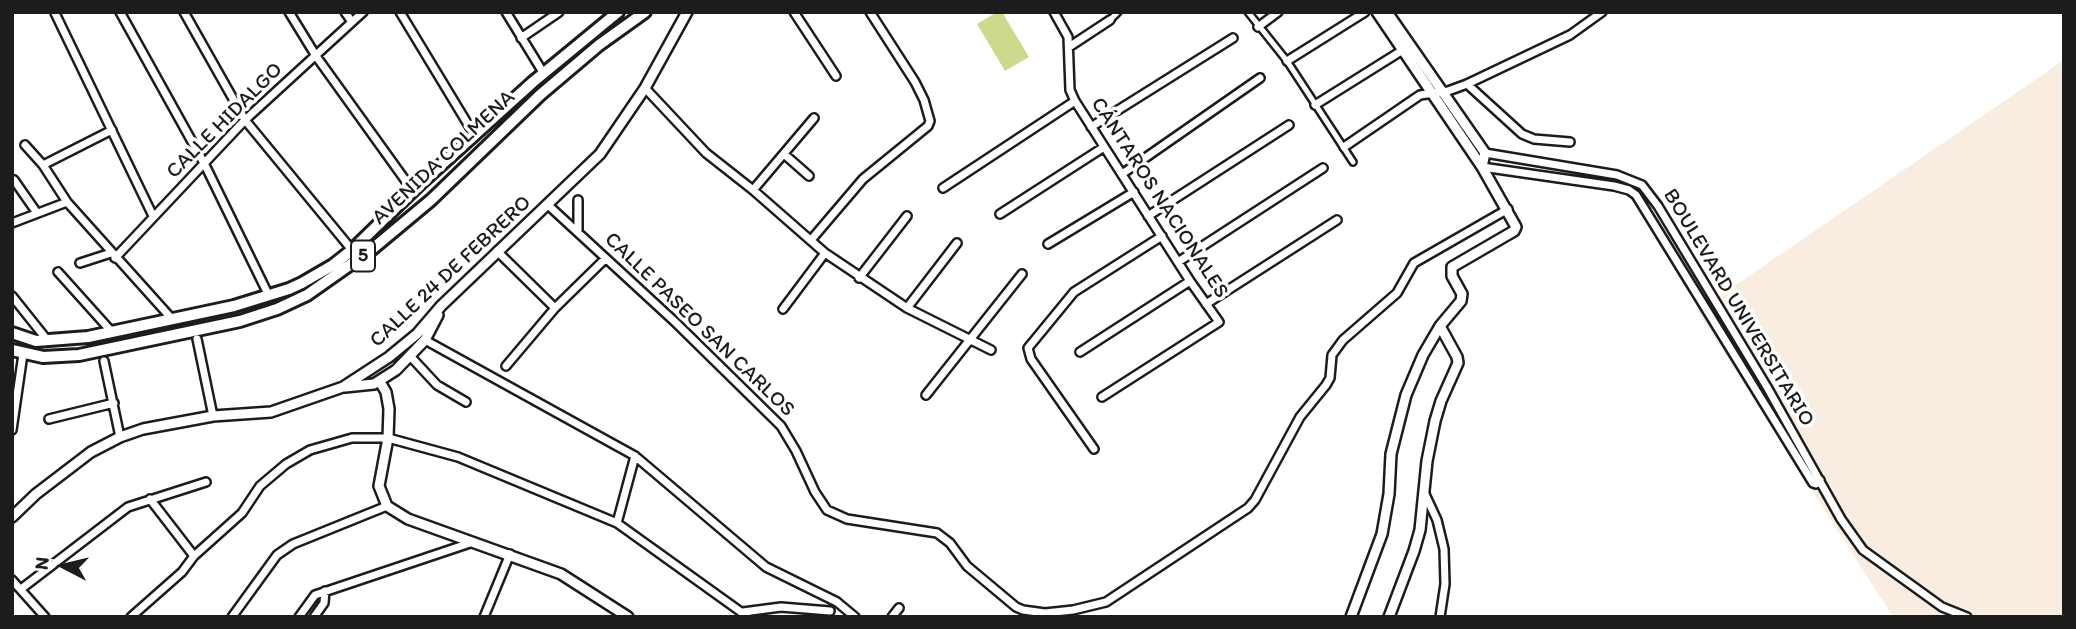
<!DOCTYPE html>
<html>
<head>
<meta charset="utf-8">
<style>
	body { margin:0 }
	#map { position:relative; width:2076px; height:629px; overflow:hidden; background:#fff; font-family:Itim,sans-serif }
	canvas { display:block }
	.frame { position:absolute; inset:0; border:14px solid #1c1c1c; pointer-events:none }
	.north { position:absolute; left:28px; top:531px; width:70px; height:70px; -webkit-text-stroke:5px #fff; paint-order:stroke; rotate:277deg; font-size:19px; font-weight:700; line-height:28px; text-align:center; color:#1c1c1c }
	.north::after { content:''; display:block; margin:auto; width:24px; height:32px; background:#1c1c1c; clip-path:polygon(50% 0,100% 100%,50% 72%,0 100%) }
</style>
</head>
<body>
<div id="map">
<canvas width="2076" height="629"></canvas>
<div class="frame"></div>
<div class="north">N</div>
</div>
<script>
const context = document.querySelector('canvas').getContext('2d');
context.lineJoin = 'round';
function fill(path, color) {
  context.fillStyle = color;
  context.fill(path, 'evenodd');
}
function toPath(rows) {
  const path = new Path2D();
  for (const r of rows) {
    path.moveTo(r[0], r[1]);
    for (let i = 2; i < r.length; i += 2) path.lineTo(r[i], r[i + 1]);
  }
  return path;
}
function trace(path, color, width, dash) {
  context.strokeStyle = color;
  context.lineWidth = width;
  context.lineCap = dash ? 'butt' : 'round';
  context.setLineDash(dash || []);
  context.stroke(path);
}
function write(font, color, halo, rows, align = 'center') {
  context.font = font + ' Itim,sans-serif';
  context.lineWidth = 7;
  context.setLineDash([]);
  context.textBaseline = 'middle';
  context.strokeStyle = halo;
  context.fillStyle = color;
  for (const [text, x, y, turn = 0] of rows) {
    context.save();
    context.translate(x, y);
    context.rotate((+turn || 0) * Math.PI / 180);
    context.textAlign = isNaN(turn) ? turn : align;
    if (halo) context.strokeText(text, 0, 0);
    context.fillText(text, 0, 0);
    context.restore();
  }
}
fill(toPath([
	[2064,60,2064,617,1893,617,1696,309,1714,300]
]), '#f8ede0');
fill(toPath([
	[997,12,1002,12,1029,57,1005,71,977,24]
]), '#cdda8d');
const pedestrian = toPath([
	[1248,12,1287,61,1353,162],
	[1110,20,1118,12]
]);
const minor = toPath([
	[120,12,205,165,269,296],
	[184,12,245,120,352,250],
	[289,12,316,56,413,191],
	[345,12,352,22],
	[400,12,475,136],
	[506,12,544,74],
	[794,12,836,76],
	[1054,12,1068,37,1070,90,1075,101,1190,281,1219,322,1102,397],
	[55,13,153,216],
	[1258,27,1278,12],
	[521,38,559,12],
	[1069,47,1110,20],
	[1287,61,1365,12],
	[1467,84,1522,134,1534,139,1570,142],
	[645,88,706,153,753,190,825,253,907,308,991,350],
	[1315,105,1406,48],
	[1091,127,1233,38],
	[25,145,43,165,67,202,172,319],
	[1344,147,1420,95,1448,91,1467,84,1570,35,1602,12],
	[1485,153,1617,175,1642,185,1658,206,1767,387,1841,519,1863,550,1942,607,1967,617],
	[784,154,809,176],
	[43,165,112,130],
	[1482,167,1614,186,1629,190,1636,195,1813,483,1816,484,1820,480],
	[1122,174,1260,78],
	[14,180,37,213],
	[943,188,1075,101],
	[753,190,814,118],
	[548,205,674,321,781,426,796,451,815,492,827,510,847,519,937,533,950,543,967,566,1016,607,1023,610,1045,613,1073,610,1106,602,1248,508,1255,500,1300,417,1326,385,1330,378,1332,355,1343,340,1397,293,1414,263,1508,209],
	[1000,214,1104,147],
	[1148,216,1289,125],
	[12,223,67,202],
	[578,232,578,200],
	[811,240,863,179,928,126,930,121,924,100,915,82,870,12],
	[1048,244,1134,192],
	[497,251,555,308],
	[115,258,245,120,363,12],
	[1178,262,1323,168],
	[80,263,111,253],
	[58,272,111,331],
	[859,278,907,216],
	[12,296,48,341],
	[1206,304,1337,220],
	[907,308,957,243],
	[783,309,825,253],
	[197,339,213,416],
	[425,340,635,456,766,567,837,602,855,617],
	[1080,352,1190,281],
	[411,357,437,385,466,402],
	[104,361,120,437],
	[506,366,555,308,605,259],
	[926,395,1022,274],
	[49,419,114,403],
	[12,430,23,354],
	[1094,449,1031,359,1028,348,1074,292,1162,236],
	[1424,492,1437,520,1444,549,1445,584,1440,617],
	[150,499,194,556],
	[617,523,635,456],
	[12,580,45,617],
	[21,589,128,507,206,482],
	[743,612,781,607,830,611],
	[131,617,182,572,194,556,242,513,260,486,286,464,310,450,352,438,388,438,458,457,617,523,748,617],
	[232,617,277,555,293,544,387,506],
	[299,617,315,595,473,542],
	[314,617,324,603,325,591],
	[484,617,510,554],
	[892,617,899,608]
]);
const tertiary = toPath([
	[1387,12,1485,153,1482,167],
	[380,382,386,392,389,409,388,438,379,486,387,506,408,519,561,574,628,617],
	[345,387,374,384,396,370,425,340,438,315],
	[12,517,36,494,91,452,120,437,143,429,213,416,271,412,343,387,389,357,417,334,441,306,600,154,645,88,687,12],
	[1351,617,1382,534,1389,494,1391,454,1406,395,1423,355,1440,326,1461,301,1462,294,1452,276,1452,267,1514,231,1516,227,1482,167,1377,12],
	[1389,617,1414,551,1420,530,1427,461,1435,421,1441,401,1458,363,1457,357,1440,326]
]);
const primary = toPath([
	[12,333,36,341,88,337,234,306,289,289,302,283,333,265,352,250,421,183,533,82,618,12],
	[12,350,43,357,79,355,240,321,277,309,307,295,371,250,431,200,540,95,599,45,645,12]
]);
trace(pedestrian, '#1c1c1c', 10);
trace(minor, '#1c1c1c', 12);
trace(tertiary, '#1c1c1c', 14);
trace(primary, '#1c1c1c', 16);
trace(pedestrian, '#fff', 5);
trace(minor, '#fff', 7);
trace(tertiary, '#fff', 9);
trace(primary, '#fff', 10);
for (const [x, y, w] of [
	[363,256,24]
]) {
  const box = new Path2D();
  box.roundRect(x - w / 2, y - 15.5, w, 31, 5);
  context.fillStyle = '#fff';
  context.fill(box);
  trace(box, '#1c1c1c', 2);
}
write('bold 19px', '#1c1c1c', null, [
	["5",363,256]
]);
write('21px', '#1c1c1c', '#fff', [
	["CALLE HIDALGO",225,121,-45],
	["AVENIDA COLMENA",444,158,-43],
	["CÁNTAROS NACIONALES",1159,198,57],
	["CALLE 24 DE FEBRERO",451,272,-43],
	["BOULEVARD UNIVERSITARIO",1738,308,59],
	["CALLE PASEO SAN CARLOS",699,325,44]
]);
</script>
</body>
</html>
